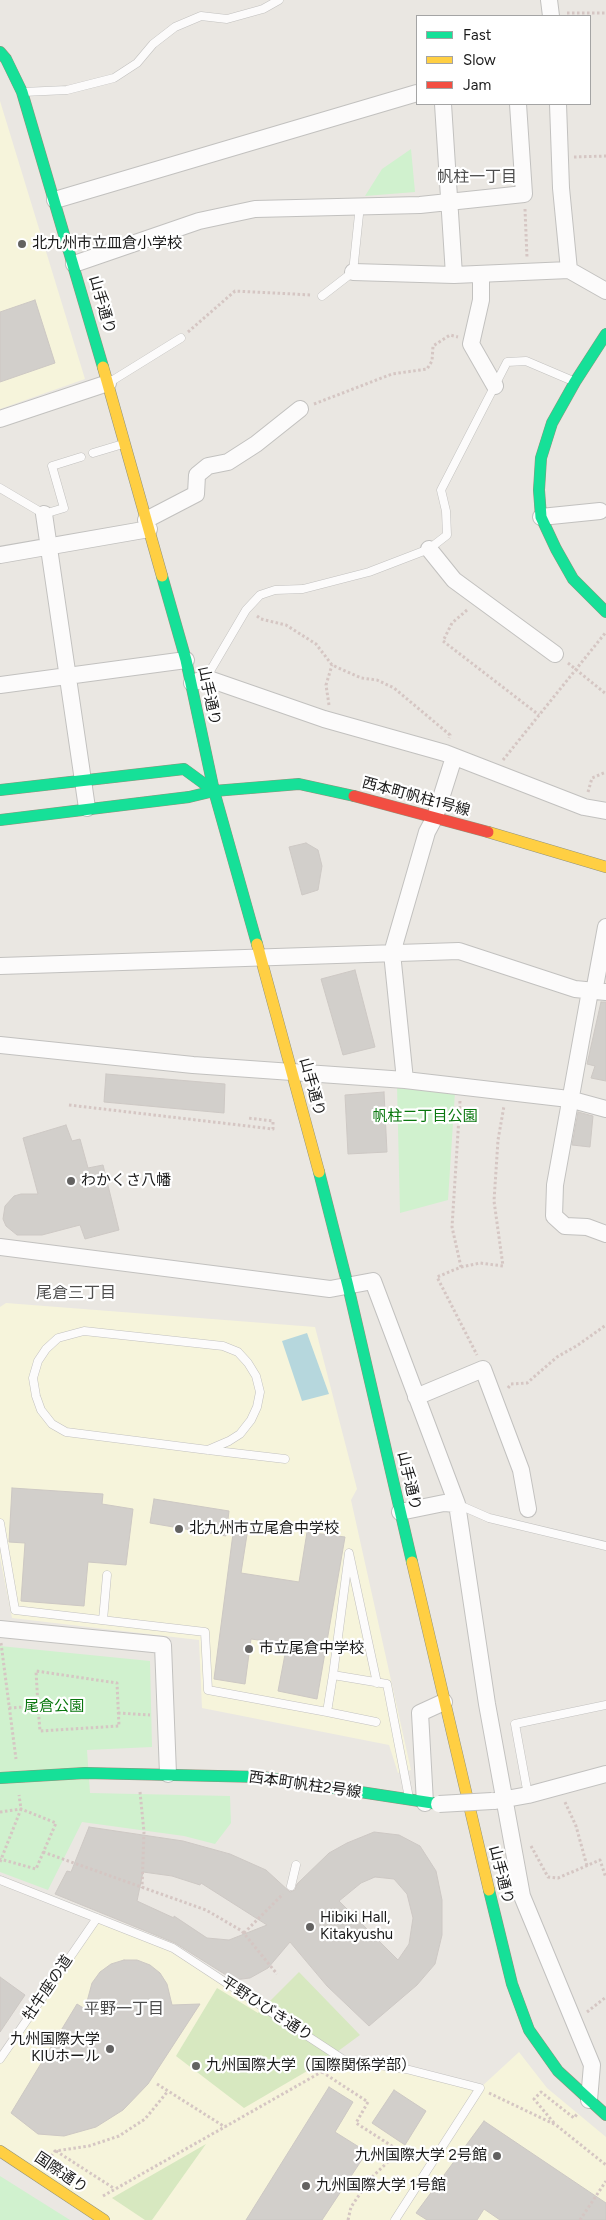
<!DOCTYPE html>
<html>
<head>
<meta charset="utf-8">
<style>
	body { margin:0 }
	#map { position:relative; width:606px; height:2220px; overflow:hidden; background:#eae7e2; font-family:Figtree,sans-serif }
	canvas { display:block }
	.legend { position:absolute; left:416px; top:15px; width:175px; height:90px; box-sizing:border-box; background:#fff; border:1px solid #a4a4a4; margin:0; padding:6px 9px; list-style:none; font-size:15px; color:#1b1b1b }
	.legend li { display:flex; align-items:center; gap:10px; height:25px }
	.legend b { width:25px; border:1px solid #a4a4a4 }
</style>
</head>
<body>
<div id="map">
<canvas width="606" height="2220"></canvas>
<ul class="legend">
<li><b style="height:6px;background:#16e098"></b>Fast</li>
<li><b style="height:6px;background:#ffcf43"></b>Slow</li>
<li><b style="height:6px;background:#f24e42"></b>Jam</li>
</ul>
</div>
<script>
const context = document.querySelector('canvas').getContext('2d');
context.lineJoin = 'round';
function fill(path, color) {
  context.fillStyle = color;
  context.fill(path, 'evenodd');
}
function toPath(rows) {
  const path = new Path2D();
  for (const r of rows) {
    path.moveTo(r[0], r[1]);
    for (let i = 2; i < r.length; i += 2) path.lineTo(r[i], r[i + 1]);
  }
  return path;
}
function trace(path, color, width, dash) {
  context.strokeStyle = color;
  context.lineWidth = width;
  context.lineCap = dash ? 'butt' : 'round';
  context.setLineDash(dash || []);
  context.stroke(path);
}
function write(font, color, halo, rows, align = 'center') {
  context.font = font + ' Figtree,"Noto Sans JP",sans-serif';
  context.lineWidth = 4.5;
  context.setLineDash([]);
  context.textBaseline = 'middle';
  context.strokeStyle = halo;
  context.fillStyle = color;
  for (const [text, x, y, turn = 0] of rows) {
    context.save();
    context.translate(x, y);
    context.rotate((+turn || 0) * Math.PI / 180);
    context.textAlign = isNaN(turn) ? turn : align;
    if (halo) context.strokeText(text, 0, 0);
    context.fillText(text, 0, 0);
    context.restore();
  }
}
fill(toPath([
	[0,101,85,379,0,409],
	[6,1303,315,1327,357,1489,351,1500,411,1770,398,1773,389,1745,202,1708,199,1640,12,1618,0,1558,0,1307],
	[97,1918,173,1948,344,2060,480,2088,519,2052,547,2088,606,2137,606,2220,104,2220,0,2151,0,2059]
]), '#f6f4db');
fill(toPath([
	[299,1972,360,2035,326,2060,244,2108,176,2056,217,1988,258,2013],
	[206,2144,152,2220,145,2220,112,2198]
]), '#d7e8c0');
fill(toPath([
	[411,149,415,192,365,196,382,169],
	[397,1085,455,1092,448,1200,400,1213],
	[0,1646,150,1661,152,1747,87,1750,90,1793,230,1796,231,1823,215,1844,184,1836,82,1822,48,1890,0,1872],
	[0,2176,70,2220,0,2220]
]), '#d0f1ce');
fill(toPath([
	[307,1333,329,1394,302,1401,282,1341]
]), '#b6d7dd');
const building = toPath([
	[35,300,55,363,0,382,0,312,35,300],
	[306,843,318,850,322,866,318,890,302,895,289,847,306,843],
	[355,970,375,1047,343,1055,321,979,355,970],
	[601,1002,606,1002,606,1081,591,1078,595,1066,587,1064,601,1002],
	[106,1074,225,1084,224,1113,104,1102,106,1074],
	[384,1092,387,1152,348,1154,345,1095,384,1092],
	[578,1112,593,1116,590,1147,572,1145,578,1112],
	[66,1125,72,1141,80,1139,88,1168,103,1165,119,1230,85,1239,80,1225,42,1235,17,1235,6,1226,3,1219,5,1206,14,1196,21,1194,38,1194,23,1138,66,1125],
	[12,1488,103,1494,102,1504,133,1509,126,1565,88,1562,84,1606,21,1601,25,1543,9,1542,12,1488],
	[154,1499,229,1511,226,1536,150,1523,154,1499],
	[234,1526,248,1528,241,1573,299,1582,307,1532,345,1537,317,1699,278,1691,287,1644,251,1639,245,1684,214,1679,234,1526],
	[89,1827,183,1841,230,1854,266,1870,290,1892,295,1890,297,1884,329,1853,347,1843,374,1832,399,1835,420,1846,436,1871,442,1900,442,1935,435,1964,417,1985,369,2026,327,1986,290,1942,268,1968,250,1978,234,1980,175,1943,55,1894,67,1871,71,1872,89,1827],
	[143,1872,172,1876,200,1885,201,1883,267,1925,229,1940,207,1938,174,1916,174,1918,137,1901,143,1872],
	[375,1877,394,1879,407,1894,413,1918,409,1944,398,1960,339,1901,361,1883,375,1877],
	[124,1960,137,1960,150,1965,160,1973,167,1984,172,2005,200,2004,148,2084,123,2110,96,2127,64,2136,38,2134,11,2113,77,2004,85,2009,92,1983,100,1972,111,1964,124,1960],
	[0,1977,25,1995,0,2032,0,1977],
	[329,2087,353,2102,335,2132,367,2152,322,2220,246,2220,329,2087],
	[394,2090,426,2111,405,2145,372,2123,394,2090],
	[484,2121,606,2203,606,2220,500,2220,484,2209,477,2220,427,2220,416,2213,484,2121]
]);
fill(building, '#d2cfcb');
trace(building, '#cdc8c4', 1);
const lane = toPath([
	[23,92,67,90,114,78,137,63,153,44,175,27,201,16,227,19,263,9,279,0],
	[322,296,353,272,360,205],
	[110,382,181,338],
	[93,453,123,444],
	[0,488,44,514,64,508,52,466,81,457],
	[206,678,246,610,260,595,275,590,303,589,369,572,429,549,447,535,446,511,441,490,507,362,526,361,573,381],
	[208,1450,229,1441,240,1434,251,1420,257,1407,260,1392,256,1376,248,1363,238,1352,223,1346,84,1331,58,1338,46,1349,38,1361,33,1378,36,1396,41,1410,52,1424,66,1432,208,1450,285,1459],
	[457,1504,489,1518,606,1546],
	[0,1523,15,1610,205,1632,208,1690,327,1712],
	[103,1620,107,1575],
	[333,1675,349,1553,377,1683],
	[376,1722,327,1712,333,1675,387,1684,409,1798],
	[528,1795,515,1724,606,1705],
	[0,1880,173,1948,344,2060,406,2069,480,2088,395,2220],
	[291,1886,296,1865],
	[0,2059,97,1918]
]);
const street = toPath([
	[549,0,551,16],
	[443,104,454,275],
	[558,104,561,188,569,270,606,291],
	[55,200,417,93],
	[74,264,199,221,255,209,420,205,524,194,518,104],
	[353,272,454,275,569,270],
	[481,274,481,300,471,344,495,386],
	[0,419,108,383],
	[44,514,87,808],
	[541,517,600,511],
	[146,520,196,494,197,475,208,466,228,462,256,444,300,409],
	[429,549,454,580,555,654],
	[0,555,149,529],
	[192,683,206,678,324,719,445,753,584,807,606,811],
	[0,685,186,660],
	[0,966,459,951,575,989,606,992],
	[590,991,555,1185,554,1216,565,1226,587,1227,606,1234],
	[594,992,606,927],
	[0,1045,193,1065,405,1080,569,1099,606,1109],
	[405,1080,392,953,427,832,435,817,454,757],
	[0,1247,330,1289,373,1281,457,1504,487,1704,522,1896,592,2065,589,2100],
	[416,1397,483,1369,521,1470,528,1509],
	[400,1512,444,1503,457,1504],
	[0,1629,163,1645,168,1774],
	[495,1801,528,1795,606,1774],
	[425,1803,420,1713,444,1702]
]);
const fast = toPath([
	[0,52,6,59,22,92,103,367],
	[606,334,575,382,552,423,541,458,539,490,541,517,556,549,573,579,606,612],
	[162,576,186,660,214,791,257,944],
	[0,790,184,769,214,791],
	[0,820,189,797,214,791,299,784,354,796],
	[319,1172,348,1286,412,1562],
	[0,1778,85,1773,262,1777,439,1804],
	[489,1890,512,1984,529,2030,558,2071,606,2115]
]);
const slow = toPath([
	[103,367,162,576],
	[488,832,606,867],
	[257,944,319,1172],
	[412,1562,489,1890],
	[0,2151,104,2220]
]);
const jam = toPath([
	[354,796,488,832]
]);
trace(lane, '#c2c1bf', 9);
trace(street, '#c2c1bf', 18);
trace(fast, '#91927b', 12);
trace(slow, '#91927b', 12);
trace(jam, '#91927b', 12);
trace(toPath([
	[567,13,606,13],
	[574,157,606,156],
	[525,209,527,258],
	[188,332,235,291,312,295],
	[314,404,392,374,427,369,432,361,433,346,450,335,458,337],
	[467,610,452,623,443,641,539,715],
	[257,616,261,619,286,625,316,644,332,665,361,678,377,680,394,688,450,735,449,738],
	[568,663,606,694],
	[329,705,326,685,332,665],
	[503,760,606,632],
	[588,792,592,778,606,772],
	[460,1101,452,1227,461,1267,437,1277,477,1355],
	[69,1105,273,1129,273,1121,248,1118],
	[461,1267,480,1263,503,1266,494,1201,498,1140,504,1106],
	[508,1388,511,1384,527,1383,557,1357,578,1345,606,1325],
	[1,1643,16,1759],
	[9,1708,38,1706,40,1731,119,1726,117,1683,36,1671,38,1706],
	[118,1713,150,1715],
	[140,1792,144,1832,142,1888],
	[565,1802,576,1826,587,1866],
	[0,1812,21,1809,56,1823,36,1869,0,1859],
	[531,1846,548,1877,558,1878,600,1860,606,1878],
	[43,1852,206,1910,242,1931,277,1974],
	[0,1862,21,1809,19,1795],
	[244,1933,283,1894],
	[587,2012,606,1997],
	[322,2072,368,2102,356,2123,409,2157],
	[157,2084,225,2127],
	[489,2093,556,2125,606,2165],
	[554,2123,534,2099,541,2092,574,2118,577,2114],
	[56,2151,115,2189],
	[48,2160,55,2151,89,2146,119,2136,145,2119,168,2091],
	[103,2196,332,2066],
	[348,2220,351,2207,370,2179,392,2158,424,2157],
	[580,2220,606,2181]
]), '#d5c6c3', 3, [2.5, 2.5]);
trace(lane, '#fcfbfb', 8);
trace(street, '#fcfbfb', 16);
trace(fast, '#16e098', 11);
trace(slow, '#ffcf43', 11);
trace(jam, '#f24e42', 11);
const streetBridge = toPath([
	[439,1804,492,1801]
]);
trace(streetBridge, '#c2c1bf', 18, []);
trace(streetBridge, '#fcfbfb', 16);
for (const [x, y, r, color] of [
	[22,244,5,"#636261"],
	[71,1181,5,"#636261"],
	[179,1529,5,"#636261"],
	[249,1649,5,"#636261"],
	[310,1927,5,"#636261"],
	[110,2049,5,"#636261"],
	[196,2066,5,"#636261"],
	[497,2156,5,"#636261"],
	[306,2186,5,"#636261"]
]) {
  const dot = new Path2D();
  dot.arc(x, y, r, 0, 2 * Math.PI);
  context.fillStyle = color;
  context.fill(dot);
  trace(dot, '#fff', 2);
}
write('15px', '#1b1b1b', '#fff', [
	["北九州市立皿倉小学校",32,244],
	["わかくさ八幡",81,1181],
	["北九州市立尾倉中学校",189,1529],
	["市立尾倉中学校",259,1649],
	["Hibiki Hall,",320,1918],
	["Kitakyushu",320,1935],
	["九州国際大学",100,2040,"right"],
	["KIUホール",100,2057,"right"],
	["九州国際大学（国際関係学部）",206,2066],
	["九州国際大学 2号館",487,2156,"right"],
	["九州国際大学 1号館",316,2186]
], 'left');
write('15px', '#1b1b1b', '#fff', [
	["山手通り",102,305,74],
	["山手通り",209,696,78],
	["西本町帆柱1号線",416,797,15],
	["山手通り",312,1087,75],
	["山手通り",409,1481,77],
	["西本町帆柱2号線",305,1785,8],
	["山手通り",501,1875,76],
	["牡牛座の道",48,1988,-56],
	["平野ひびき通り",267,2009,33],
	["国際通り",61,2173,34]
]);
write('15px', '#0a770f', '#fff', [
	["帆柱二丁目公園",425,1117],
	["尾倉公園",54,1707]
]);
write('16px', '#4e4e4e', '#fff', [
	["帆柱一丁目",477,177],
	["尾倉三丁目",76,1293],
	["平野一丁目",124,2009]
]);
</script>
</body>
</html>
